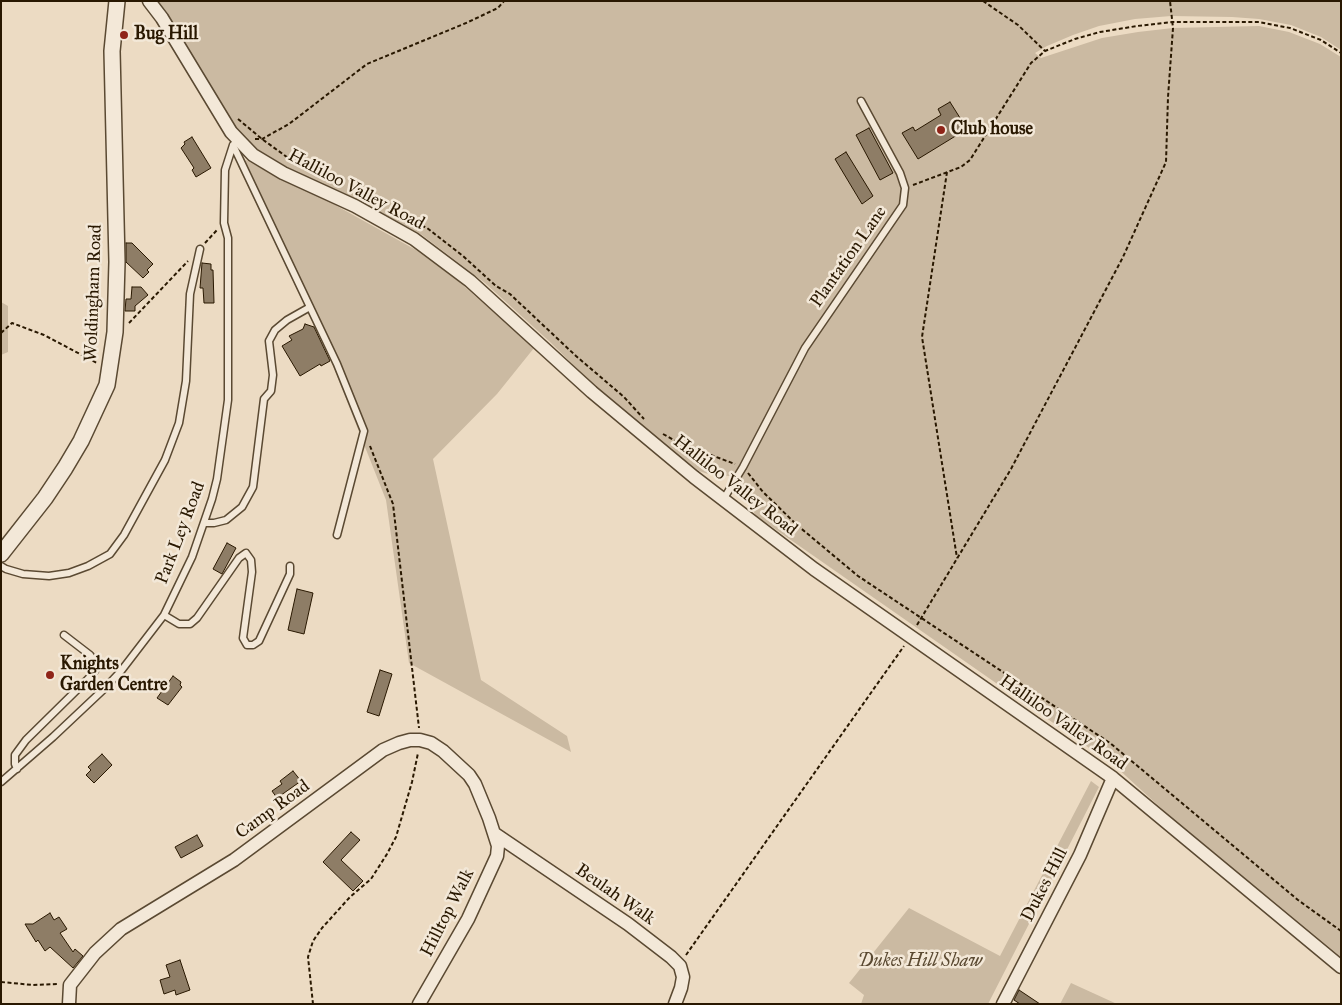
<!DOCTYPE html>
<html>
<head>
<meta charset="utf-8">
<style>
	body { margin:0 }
	#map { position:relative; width:1342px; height:1005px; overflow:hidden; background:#ecdbc3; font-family:"IM FELL Great Primer",serif }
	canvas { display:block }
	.frame { position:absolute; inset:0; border:2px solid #291801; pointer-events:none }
</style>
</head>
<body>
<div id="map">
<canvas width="1342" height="1005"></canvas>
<div class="frame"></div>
</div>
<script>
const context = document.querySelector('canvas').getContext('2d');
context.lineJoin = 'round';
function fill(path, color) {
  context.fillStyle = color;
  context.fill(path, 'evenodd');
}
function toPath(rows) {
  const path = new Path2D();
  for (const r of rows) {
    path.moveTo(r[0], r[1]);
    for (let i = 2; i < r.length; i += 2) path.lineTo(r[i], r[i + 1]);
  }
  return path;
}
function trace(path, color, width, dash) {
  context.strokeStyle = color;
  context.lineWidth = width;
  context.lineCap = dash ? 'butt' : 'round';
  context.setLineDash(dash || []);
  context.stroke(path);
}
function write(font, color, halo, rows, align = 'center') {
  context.font = font + ' "IM FELL Great Primer",serif';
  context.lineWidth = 5;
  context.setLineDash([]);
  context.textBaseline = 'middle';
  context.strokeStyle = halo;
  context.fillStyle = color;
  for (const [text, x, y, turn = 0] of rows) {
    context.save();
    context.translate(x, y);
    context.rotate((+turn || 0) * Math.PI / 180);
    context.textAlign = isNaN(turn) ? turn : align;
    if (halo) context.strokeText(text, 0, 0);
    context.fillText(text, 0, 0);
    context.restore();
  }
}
fill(toPath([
	[158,1,1341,1,1341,50,1321,37,1291,25,1259,19,1232,17,1171,16,1135,19,1099,26,1073,35,1047,46,1035,53,1041,58,1102,38,1138,32,1173,28,1259,26,1289,32,1320,44,1341,57,1341,957,1272,900,1197,841,1115,766,755,515,748,495,739,482,730,476,711,475,699,471,661,442,600,391,549,341,485,283,422,235,361,202,287,170,264,156,247,142,236,130],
	[246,160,284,181,328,201,416,250,457,280,534,348,497,394,433,459,481,680,567,736,571,752,409,663,386,500,331,361,238,166],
	[1,302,8,306,8,352,1,355],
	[1091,781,1099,787,988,1004,861,1004,864,995,849,983,909,908,1000,956],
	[1071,983,1117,1004,1060,1004]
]), '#cbbaa2');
const building = toPath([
	[950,102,967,129,918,159,902,133,913,127,915,131,941,115,938,109,950,102],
	[869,128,893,173,880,180,856,135,869,128],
	[192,137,211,168,196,177,192,170,194,168,181,148,185,144,184,142,192,137],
	[846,152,873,196,862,204,835,159,846,152],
	[126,243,132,243,153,264,147,270,149,272,143,278,126,262,126,243],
	[202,263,211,264,211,270,213,270,214,303,204,303,203,288,200,288,202,263],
	[132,287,141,287,148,295,135,306,135,311,125,311,126,299,131,299,132,287],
	[305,324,314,327,330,361,321,366,320,364,300,376,282,346,292,340,289,336,303,329,305,324],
	[227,543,236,548,222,574,213,569,227,543],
	[297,589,313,593,304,634,288,630,297,589],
	[380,670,392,674,379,716,367,712,380,670],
	[173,676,181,682,180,685,182,687,168,705,157,698,173,676],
	[102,754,112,765,94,783,86,775,91,770,88,767,102,754],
	[293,771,301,781,277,798,272,791,282,784,280,781,293,771],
	[351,832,360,840,341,860,363,881,353,891,323,862,351,832],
	[197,835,203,846,181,858,175,847,197,835],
	[50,913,54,920,59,917,67,929,60,933,73,952,75,949,83,956,73,968,50,947,45,951,38,940,36,942,25,924,33,924,50,913],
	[180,960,190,990,176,995,175,990,164,994,160,980,170,977,166,965,180,960],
	[1019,990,1040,1004,1020,1004,1014,1000,1019,990]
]);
fill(building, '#8e7d66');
trace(building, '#291801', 1);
const service = toPath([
	[233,145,337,364,364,431,337,535],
	[723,500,743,467,805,348,903,205,905,188,900,173,861,101],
	[204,523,214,523,226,520,242,507,253,487,264,399,271,391,273,375,269,341,275,330,287,320,310,307],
	[1,566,6,569,23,574,49,576,69,573,88,566,110,554,124,535,165,460,179,423,186,381,190,294,200,249],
	[164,615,179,624,190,624,197,618,239,558,246,553,251,560,252,572,243,638,247,645,253,645,259,641,290,574,290,566],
	[17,769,15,764,15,755,26,740,92,675,96,669,96,664,90,655,64,635],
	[1,782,53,737,104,689,121,671,164,615,192,557,212,499,217,479,228,400,228,238,224,223,225,170,233,145,237,140]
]);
const minor = toPath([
	[149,1,162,18,231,132,253,155,283,173,355,206,414,239,470,281,592,392,694,477,814,569,1113,778,1341,967],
	[495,834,628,924,671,957,680,966,683,977,681,988,675,1004],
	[69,1004,70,985,95,953,121,929,234,860,383,750,399,743,410,740,420,740,431,743,443,751,469,775,475,784,489,818,498,846,497,856,468,919,419,1004],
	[1003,1004,1080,855,1113,778]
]);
const tertiary = toPath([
	[1,554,45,498,65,468,81,441,107,385,115,332,117,262,112,51,117,1]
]);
trace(service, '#5a4932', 9);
trace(minor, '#5a4932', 15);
trace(tertiary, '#5a4932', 18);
trace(toPath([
	[983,1,1018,25,1045,51],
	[238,119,262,139,291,160,318,175],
	[255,139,262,139,289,124,367,64,466,23,498,8,504,1],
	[947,172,922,337,957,558],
	[913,185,961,167,970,160,1031,63,1045,51,1075,39,1100,32,1137,26,1172,22,1259,22,1290,28,1321,40,1341,53],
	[392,212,427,228,463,256,496,286,510,294,576,356,624,397,644,419],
	[205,243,217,230],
	[129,323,188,261],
	[1,333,12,323,44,335,97,363],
	[663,434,681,444,735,464],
	[370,446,393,504,419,728],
	[748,473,763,492,797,525,858,576,1110,743,1298,900,1341,931],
	[917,625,1011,469,1123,257,1166,162,1168,97,1173,28,1170,1],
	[686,955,904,646],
	[1,982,33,985,58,984],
	[313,1004,308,957,313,941,322,928,350,897,371,879,387,854,396,837,412,782,418,753]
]), '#291801', 2, [4, 2.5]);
trace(service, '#f3e8d8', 6);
trace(minor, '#f3e8d8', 12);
trace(tertiary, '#f3e8d8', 15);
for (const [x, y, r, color] of [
	[124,35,5,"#8f2418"],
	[941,130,5,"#8f2418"],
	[50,675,5,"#8f2418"]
]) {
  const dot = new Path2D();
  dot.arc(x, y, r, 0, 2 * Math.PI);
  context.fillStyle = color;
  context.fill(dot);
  trace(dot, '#f3e8d8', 2);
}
write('bold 18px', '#291801', '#f3e8d8', [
	["Bug Hill",134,35],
	["Club house",951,130],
	["Knights",60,665],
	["Garden Centre",60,686]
], 'left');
write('18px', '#291801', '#f3e8d8', [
	["Halliloo Valley Road",356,190,28],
	["Plantation Lane",849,257,-55],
	["Woldingham Road",94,293,-88],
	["Halliloo Valley Road",735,486,38],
	["Park Ley Road",181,533,-69],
	["Halliloo Valley Road",1063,723,35],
	["Camp Road",273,810,-36],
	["Dukes Hill",1045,885,-63],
	["Beulah Walk",615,895,35],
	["Hilltop Walk",448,913,-63]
]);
write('italic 18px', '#5a4931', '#f3e8d8', [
	["Dukes Hill Shaw",920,962]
]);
</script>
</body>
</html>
